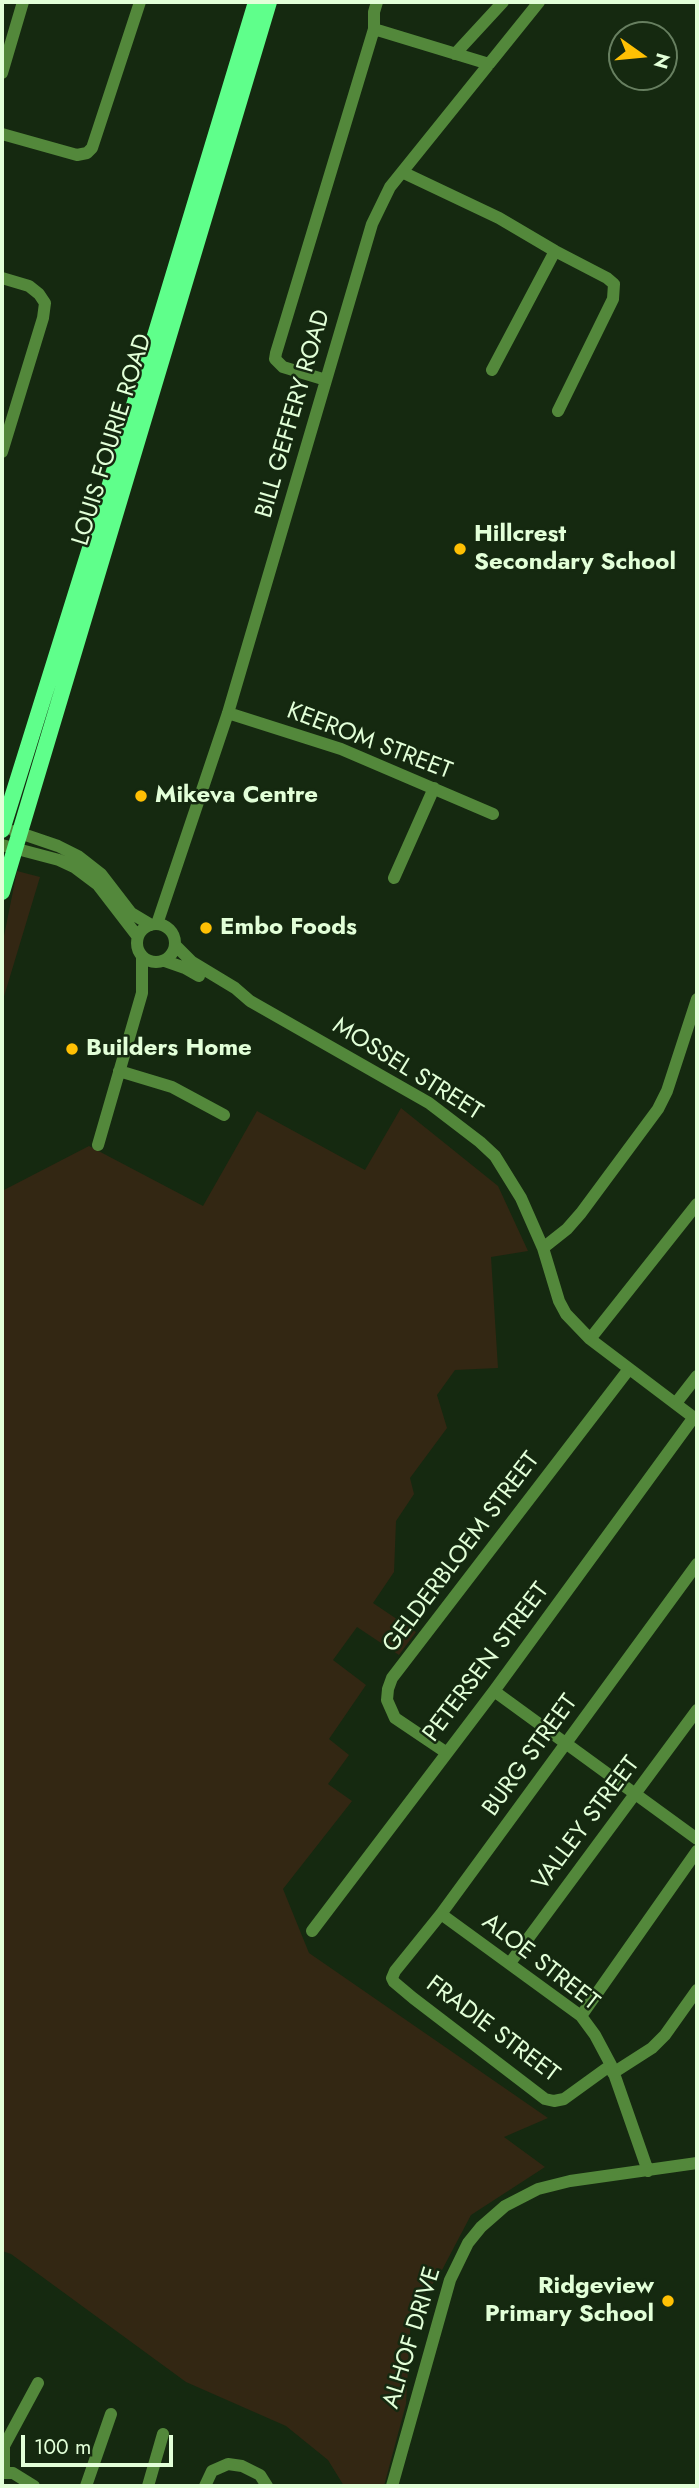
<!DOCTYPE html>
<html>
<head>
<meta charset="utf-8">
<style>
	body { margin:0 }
	#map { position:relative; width:699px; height:2488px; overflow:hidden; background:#152910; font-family:Jost,sans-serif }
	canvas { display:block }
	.frame { position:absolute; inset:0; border:4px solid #e2ffd8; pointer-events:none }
	.north { position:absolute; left:608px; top:21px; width:70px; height:70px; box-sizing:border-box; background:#152910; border:2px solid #677f60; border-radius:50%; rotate:105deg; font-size:19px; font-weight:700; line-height:28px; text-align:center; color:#e2ffd8 }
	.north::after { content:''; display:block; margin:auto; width:24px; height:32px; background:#ffc004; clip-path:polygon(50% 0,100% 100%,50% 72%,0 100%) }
	.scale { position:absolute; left:21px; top:2435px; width:152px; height:32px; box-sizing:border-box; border:4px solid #e2ffd8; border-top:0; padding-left:9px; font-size:21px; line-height:24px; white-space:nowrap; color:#e2ffd8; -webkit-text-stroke:5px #152910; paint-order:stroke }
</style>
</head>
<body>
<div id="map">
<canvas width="699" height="2488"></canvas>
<div class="frame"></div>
<div class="north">N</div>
<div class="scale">100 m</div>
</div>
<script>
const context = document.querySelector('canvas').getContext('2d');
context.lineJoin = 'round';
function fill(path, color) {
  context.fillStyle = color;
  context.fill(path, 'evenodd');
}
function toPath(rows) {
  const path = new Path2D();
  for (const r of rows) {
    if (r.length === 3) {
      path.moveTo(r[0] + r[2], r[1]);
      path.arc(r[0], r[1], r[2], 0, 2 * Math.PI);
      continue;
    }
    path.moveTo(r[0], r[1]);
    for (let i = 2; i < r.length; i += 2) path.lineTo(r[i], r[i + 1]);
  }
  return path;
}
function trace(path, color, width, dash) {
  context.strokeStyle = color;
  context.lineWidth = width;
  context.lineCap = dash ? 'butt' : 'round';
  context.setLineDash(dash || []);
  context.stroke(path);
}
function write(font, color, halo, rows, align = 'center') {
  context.font = font + ' Jost,sans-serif';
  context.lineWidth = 5;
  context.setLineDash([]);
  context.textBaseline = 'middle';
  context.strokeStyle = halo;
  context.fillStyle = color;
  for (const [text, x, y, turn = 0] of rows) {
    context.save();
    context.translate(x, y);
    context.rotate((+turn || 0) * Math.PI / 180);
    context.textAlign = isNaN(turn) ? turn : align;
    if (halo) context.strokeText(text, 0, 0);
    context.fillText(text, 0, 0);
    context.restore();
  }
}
fill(toPath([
	[17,871,40,877,2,1003,2,946],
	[401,1108,498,1186,528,1251,491,1257,498,1368,455,1370,437,1395,447,1428,410,1478,414,1494,396,1521,394,1572,373,1603,416,1632,399,1655,357,1627,333,1660,366,1685,329,1739,349,1755,328,1784,352,1801,283,1889,309,1953,548,2118,504,2137,545,2167,471,2215,442,2270,411,2316,406,2404,384,2486,344,2486,328,2460,286,2426,186,2382,11,2254,2,2251,2,1191,89,1146,203,1206,257,1111,365,1170]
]), '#332713');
trace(toPath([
	[374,29,489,64],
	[455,54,503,2],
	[2,73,23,2],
	[2,134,77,155,87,153,92,148,140,2],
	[402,172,499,218,555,251,607,278,614,284,613,299,558,411],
	[2,278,29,286,39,294,45,303,43,318,2,452],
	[492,370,555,251],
	[326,380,283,367,275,359,276,353,374,29,374,12,377,2],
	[228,713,341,749,493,814],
	[14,831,58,846,78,856,101,874,131,913,151,925],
	[2,845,59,860,74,867,98,885,138,937],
	[394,878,434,788],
	[156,943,19],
	[157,924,228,713,372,224,390,187,539,2],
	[176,946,192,962,235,988,250,1001,429,1103,480,1142,495,1156,521,1198,543,1248,559,1301,566,1314,590,1339,697,1420],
	[165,961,185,968,199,976],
	[119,1071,172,1087,224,1115],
	[98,1145,142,993,142,957],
	[543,1248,567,1229,581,1213,658,1109,667,1091,697,999],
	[590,1339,697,1204],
	[676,1403,697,1376],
	[494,1691,697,1839],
	[447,1753,395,1718,387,1700,388,1689,392,1678,629,1369],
	[441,1914,581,2016,595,2035,611,2065,648,2171],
	[312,1931,494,1691,694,1417],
	[510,1963,697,1710],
	[581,2016,697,1851],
	[611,2065,564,2099,554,2101,545,2099,413,1998,394,1982,392,1978,395,1971,441,1914,697,1564],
	[613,2073,652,2048,665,2035,697,1990],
	[4,2472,4,2446,38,2383],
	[2,2473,13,2473,34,2486],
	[86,2486,111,2414],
	[148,2486,163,2434],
	[205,2486,212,2471,228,2464,242,2466,260,2475,267,2486],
	[392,2486,450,2280,468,2243,481,2227,505,2206,538,2189,570,2181,697,2163]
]), '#53883b', 12);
trace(toPath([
	[2,830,112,478,256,2],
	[2,892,269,2]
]), '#5fff8b', 16);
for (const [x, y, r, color] of [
	[460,549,7,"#ffc004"],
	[141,796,7,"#ffc004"],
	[206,928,7,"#ffc004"],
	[72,1049,7,"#ffc004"],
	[668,2301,7,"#ffc004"]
]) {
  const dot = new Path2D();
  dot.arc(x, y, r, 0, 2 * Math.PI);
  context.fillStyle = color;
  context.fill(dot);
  trace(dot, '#152910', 2.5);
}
write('24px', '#e2ffd8', '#152910', [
	["BILL GEFFERY ROAD",294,414,-74],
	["LOUIS FOURIE ROAD",113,440,-73],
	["KEEROM STREET",369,742,21],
	["MOSSEL STREET",407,1070,32],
	["GELDERBLOEM STREET",462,1553,-53],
	["PETERSEN STREET",487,1663,-53],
	["BURG STREET",531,1756,-54],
	["VALLEY STREET",587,1824,-53],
	["ALOE STREET",540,1963,38],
	["FRADIE STREET",492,2030,37],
	["ALHOF DRIVE",413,2338,-73]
]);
write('bold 24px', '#e2ffd8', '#152910', [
	["Hillcrest",474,535],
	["Secondary School",474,563],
	["Mikeva Centre",155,796],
	["Embo Foods",220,928],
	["Builders Home",86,1049],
	["Ridgeview",654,2287,"right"],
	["Primary School",654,2315,"right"]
], 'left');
</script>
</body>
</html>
